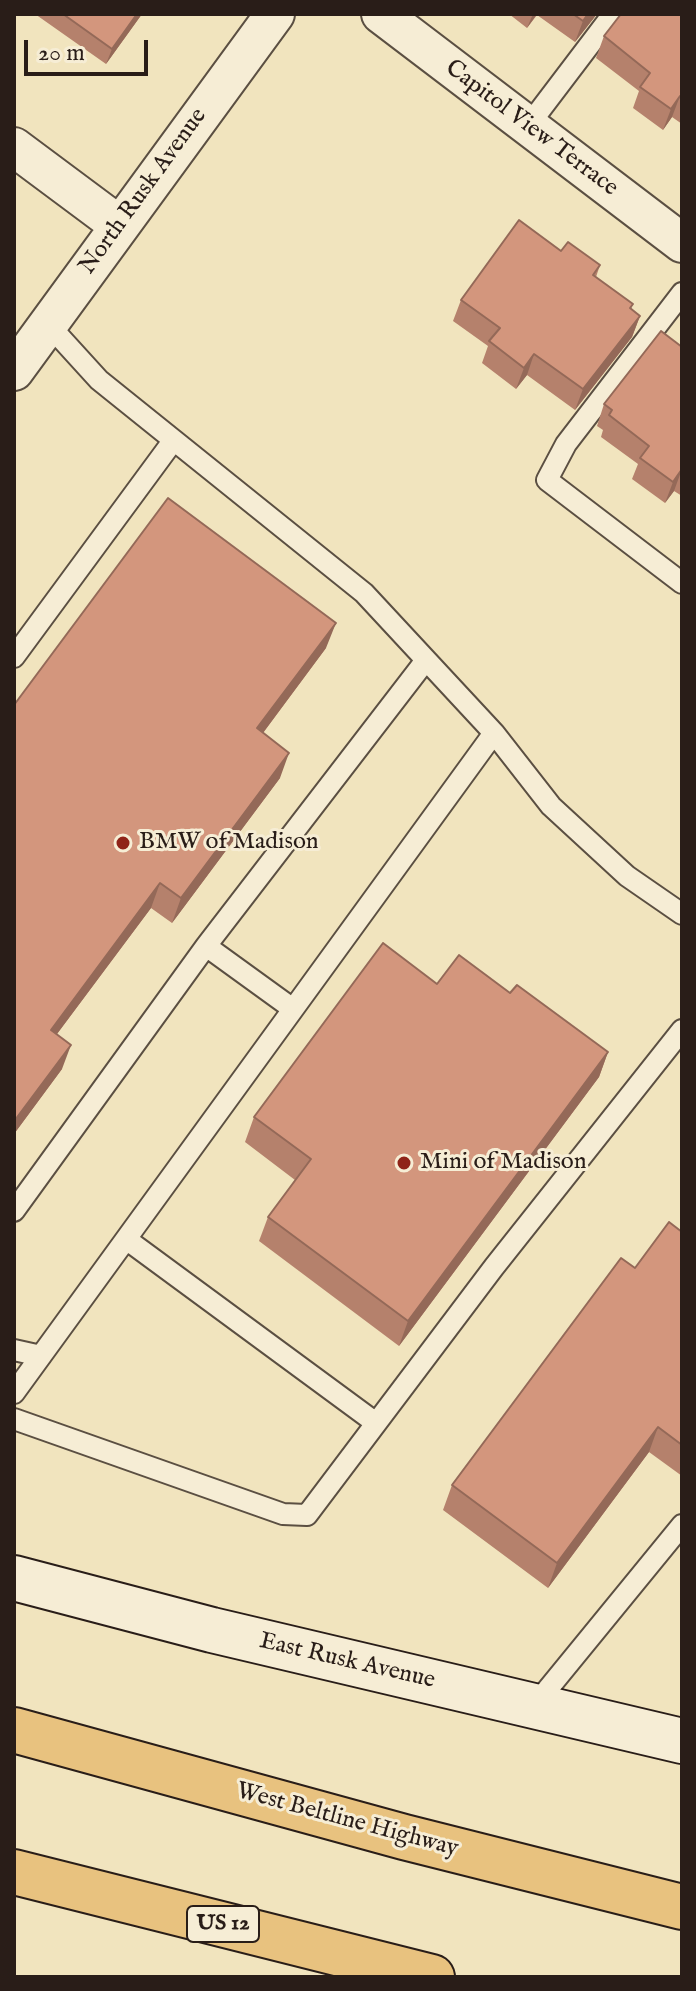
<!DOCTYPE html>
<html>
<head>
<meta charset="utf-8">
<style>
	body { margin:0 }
	#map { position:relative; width:696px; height:1991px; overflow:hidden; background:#f1e4be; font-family:"IM FELL English",serif }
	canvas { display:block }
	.frame { position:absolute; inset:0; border:16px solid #291d18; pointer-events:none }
	.scale { position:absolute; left:24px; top:40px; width:124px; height:36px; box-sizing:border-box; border:4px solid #291d18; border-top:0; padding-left:10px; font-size:24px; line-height:28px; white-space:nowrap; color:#291d18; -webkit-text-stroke:6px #f6edd5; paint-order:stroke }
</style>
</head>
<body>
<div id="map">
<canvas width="696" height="1991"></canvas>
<div class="frame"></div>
<div class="scale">20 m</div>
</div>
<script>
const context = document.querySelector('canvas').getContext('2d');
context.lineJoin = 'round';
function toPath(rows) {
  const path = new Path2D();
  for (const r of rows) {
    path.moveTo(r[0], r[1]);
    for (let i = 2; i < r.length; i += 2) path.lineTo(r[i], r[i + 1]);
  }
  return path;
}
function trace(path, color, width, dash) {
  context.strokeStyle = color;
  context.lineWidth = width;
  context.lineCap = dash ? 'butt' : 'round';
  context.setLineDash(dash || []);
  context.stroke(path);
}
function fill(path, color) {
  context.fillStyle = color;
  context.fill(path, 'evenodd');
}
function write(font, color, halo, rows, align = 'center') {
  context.font = font + ' "IM FELL English",serif';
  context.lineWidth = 6;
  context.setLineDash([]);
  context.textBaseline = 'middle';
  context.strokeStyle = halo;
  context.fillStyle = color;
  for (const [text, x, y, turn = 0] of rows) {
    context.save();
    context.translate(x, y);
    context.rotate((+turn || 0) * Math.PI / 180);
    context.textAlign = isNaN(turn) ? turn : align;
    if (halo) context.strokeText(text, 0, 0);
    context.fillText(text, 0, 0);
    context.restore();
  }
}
const lane = toPath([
	[528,126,613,14],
	[682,293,566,444,547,480,682,583],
	[14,657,173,441],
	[494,733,551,806,627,876,682,914],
	[206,946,426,660],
	[14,1211,206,946,293,1009],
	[126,1239,376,1423],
	[14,1350,41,1356],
	[14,1393,494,733,364,593,99,380,48,324],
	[14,1419,283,1514,307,1515,494,1267,682,1030],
	[534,1706,682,1525]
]);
const street = toPath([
	[381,14,682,243],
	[14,147,120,226],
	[14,371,275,14]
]);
const secondary = toPath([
	[14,1578,212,1630,682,1741]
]);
const highway = toPath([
	[14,1730,404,1837,682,1907],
	[14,1872,432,1977]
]);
trace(lane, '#5b4f42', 24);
trace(street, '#5b4f42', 42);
trace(secondary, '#291d18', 48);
trace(highway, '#291d18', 48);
trace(lane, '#f6edd5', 20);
trace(street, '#f6edd5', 38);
trace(secondary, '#f6edd5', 44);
trace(highway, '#e8c27f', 44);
fill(toPath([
	[35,14,142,14,106,64],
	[509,14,597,14,575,42,537,15,527,28],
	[682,14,682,124,672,117,663,130,633,108,639,91,596,58,604,36],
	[561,251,600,265,596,277,633,304,631,309,640,316,632,337,575,410,527,375,516,389,482,363,488,346,453,321,461,300],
	[682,347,682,496,674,491,665,503,632,479,638,464,601,437,603,430,597,426,604,404],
	[326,648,263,733,280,778,172,923,151,908,57,1034,62,1069,14,1134,14,705],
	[437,984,510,993,608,1052,599,1077,399,1346,259,1241,268,1217,295,1180,245,1142,254,1117],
	[682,1232,682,1476,649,1452,548,1588,443,1510,452,1485,635,1268]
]), '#b5816c');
fill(toPath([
	[137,14,142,14,106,64,112,49],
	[533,14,537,14,527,28],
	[588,14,597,14,575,42,583,21],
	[680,96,672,117,663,130,671,109],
	[640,316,632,337,575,410,583,389],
	[534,354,527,375,516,389,524,368],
	[682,469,674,491,665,503,673,482],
	[336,623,326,648,248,753,257,728],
	[289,753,280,778,172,923,181,898],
	[160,883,151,908,42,1054,51,1030],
	[71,1045,62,1069,14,1134,15,1120],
	[608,1052,599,1077,399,1346,408,1321],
	[658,1427,649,1452,548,1588,557,1563]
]), '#946958');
const building = toPath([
	[63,14,137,14,112,49,63,14],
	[573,14,588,14,583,21,573,14],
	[621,14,682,14,682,97,680,96,671,109,640,87,650,73,604,36,621,14],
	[519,220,561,251,568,242,600,265,593,275,633,304,630,308,640,316,583,389,534,354,524,368,489,341,500,328,461,300,519,220],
	[661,331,682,347,682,469,673,482,640,458,649,446,609,415,612,410,604,404,661,331],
	[168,498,336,623,257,728,289,753,181,898,160,883,51,1030,71,1045,15,1120,14,1119,14,705,168,498],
	[383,943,437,984,459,955,510,993,517,985,608,1052,408,1321,268,1217,311,1159,254,1117,383,943],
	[669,1222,682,1232,682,1445,658,1427,557,1563,452,1485,621,1258,635,1268,669,1222]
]);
fill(building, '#d3967d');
trace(building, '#946958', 2);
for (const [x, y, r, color] of [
	[123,843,8,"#8f2418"],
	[404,1163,8,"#8f2418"]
]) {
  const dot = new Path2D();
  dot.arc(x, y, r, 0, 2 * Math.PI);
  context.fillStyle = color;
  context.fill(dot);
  trace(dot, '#f6edd5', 3);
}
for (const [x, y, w] of [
	[223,1924,72]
]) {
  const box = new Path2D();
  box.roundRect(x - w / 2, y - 18, w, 36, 6);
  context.fillStyle = '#f6edd5';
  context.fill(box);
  trace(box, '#291d18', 2);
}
write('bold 22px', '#291d18', null, [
	["US 12",223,1924]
]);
write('24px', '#291d18', '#f6edd5', [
	["Capitol View Terrace",531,129,37],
	["North Rusk Avenue",144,192,-54],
	["East Rusk Avenue",347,1662,13],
	["West Beltline Highway",347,1821,15]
]);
write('24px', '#291d18', '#f6edd5', [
	["BMW of Madison",139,843],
	["Mini of Madison",420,1163]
], 'left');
</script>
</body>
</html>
